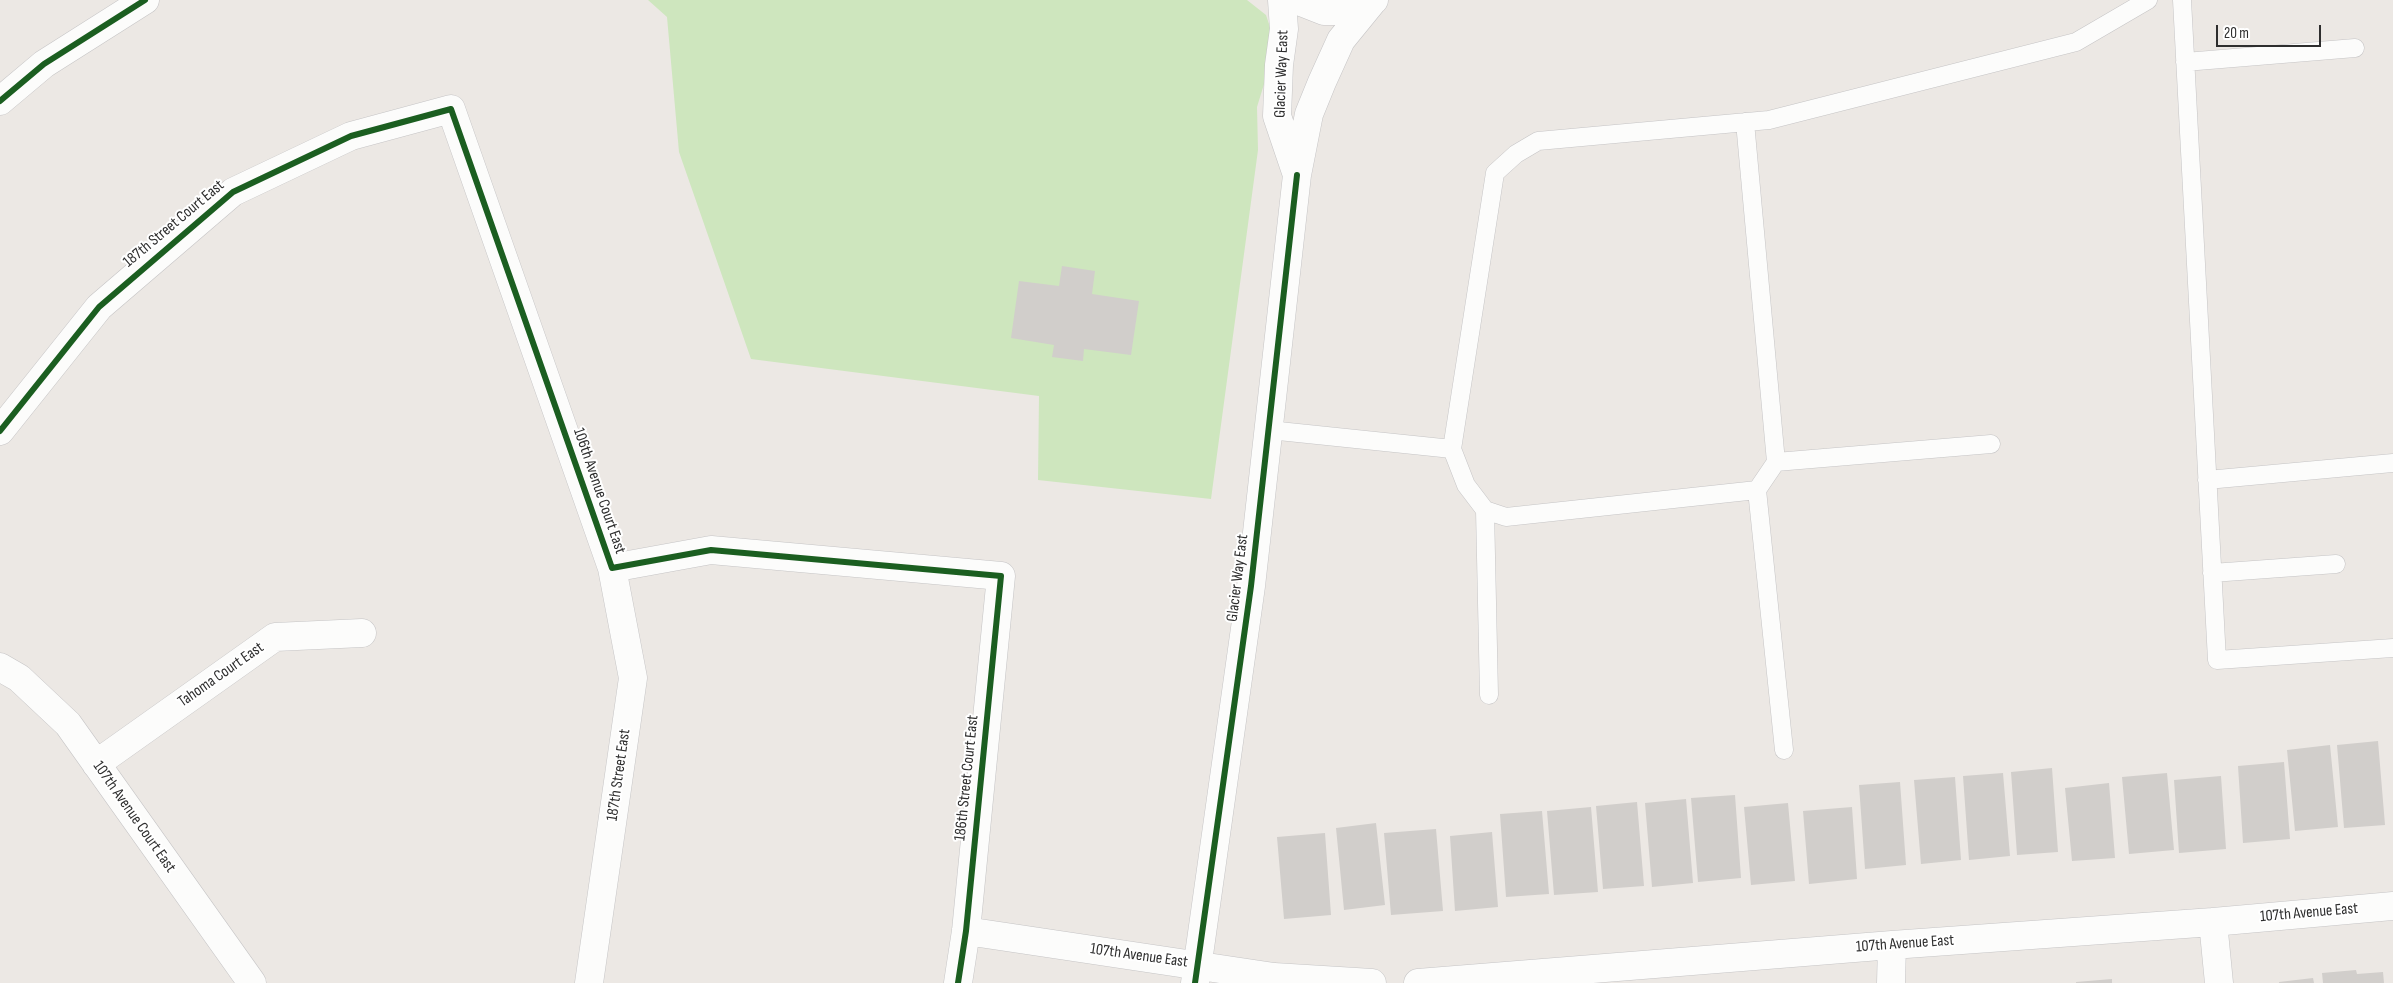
<!DOCTYPE html>
<html>
<head>
<meta charset="utf-8">
<style>
	body { margin:0 }
	#map { position:relative; width:2393px; height:983px; overflow:hidden; background:#ece8e4; font-family:"Sofia Sans Condensed",sans-serif }
	canvas { display:block }
	.scale { position:absolute; left:2216px; top:25px; width:105px; height:22px; box-sizing:border-box; border:2px solid #2e2e2e; border-top:0; padding-left:6px; font-size:15px; line-height:18px; white-space:nowrap; color:#2e2e2e; -webkit-text-stroke:4px #fff; paint-order:stroke }
</style>
</head>
<body>
<div id="map">
<canvas width="2393" height="983"></canvas>
<div class="scale">20 m</div>
</div>
<script>
const context = document.querySelector('canvas').getContext('2d');
context.lineJoin = 'round';
function fill(path, color) {
  context.fillStyle = color;
  context.fill(path, 'evenodd');
}
function toPath(rows) {
  const path = new Path2D();
  for (const r of rows) {
    path.moveTo(r[0], r[1]);
    for (let i = 2; i < r.length; i += 2) path.lineTo(r[i], r[i + 1]);
  }
  return path;
}
function trace(path, color, width, dash) {
  context.strokeStyle = color;
  context.lineWidth = width;
  context.lineCap = dash ? 'butt' : 'round';
  context.setLineDash(dash || []);
  context.stroke(path);
}
function write(font, color, halo, rows, align = 'center') {
  context.font = font + ' "Sofia Sans Condensed",sans-serif';
  context.lineWidth = 4;
  context.setLineDash([]);
  context.textBaseline = 'middle';
  context.strokeStyle = halo;
  context.fillStyle = color;
  for (const [text, x, y, turn = 0] of rows) {
    context.save();
    context.translate(x, y);
    context.rotate((+turn || 0) * Math.PI / 180);
    context.textAlign = isNaN(turn) ? turn : align;
    if (halo) context.strokeText(text, 0, 0);
    context.fillText(text, 0, 0);
    context.restore();
  }
}
fill(toPath([
	[648,0,1247,0,1266,15,1274,39,1272,58,1257,107,1258,150,1211,499,1038,480,1039,396,751,359,679,152,667,17]
]), '#cee6be');
fill(toPath([
	[1062,266,1095,271,1092,294,1139,301,1131,355,1084,349,1083,361,1052,357,1054,345,1011,338,1019,281,1059,286],
	[2378,741,2385,825,2344,828,2337,745],
	[2330,745,2338,827,2295,831,2287,750],
	[2284,762,2290,839,2243,843,2238,766],
	[2052,768,2058,852,2017,855,2011,772],
	[2003,773,2010,856,1969,860,1963,776],
	[2167,773,2174,850,2129,854,2122,777],
	[2221,776,2226,849,2179,853,2174,780],
	[1955,777,1961,860,1921,864,1914,780],
	[1900,782,1906,865,1865,869,1859,785],
	[2109,783,2115,858,2072,861,2065,788],
	[1735,795,1741,878,1698,882,1691,798],
	[1686,799,1693,883,1652,887,1645,803],
	[1637,802,1644,886,1603,889,1596,806],
	[1788,803,1795,881,1751,885,1744,807],
	[1591,807,1598,892,1554,895,1547,811],
	[1852,807,1857,879,1809,884,1803,811],
	[1542,811,1549,894,1506,897,1500,814],
	[1376,823,1385,905,1344,910,1336,828],
	[1436,829,1443,911,1391,915,1384,833],
	[1492,832,1498,907,1455,911,1450,836],
	[1325,833,1331,915,1284,919,1277,837],
	[2356,970,2357,974,2383,972,2384,983,2323,983,2322,973],
	[2313,978,2314,983,2279,983,2279,982],
	[2112,979,2112,983,2076,983,2076,982]
]), '#d1cecb');
const service = toPath([
	[2182,0,2217,660,2393,648],
	[2185,62,2355,48],
	[1745,122,1776,462,1757,490,1784,750],
	[1269,430,1452,449],
	[1776,462,1991,444],
	[2207,480,2393,463],
	[1757,490,1506,517,1485,510,1466,485,1452,449,1495,173,1516,154,1538,141,1769,120,2076,42,2148,0],
	[1485,510,1489,695],
	[2212,573,2336,564]
]);
const minor = toPath([
	[1282,0,1284,29,1279,65,1277,116,1297,175,1309,114,1322,82,1341,40,1372,2],
	[1296,0,1324,11,1349,11,1374,0],
	[0,101,44,64,145,0],
	[0,431,99,307,233,192,351,136,451,109,612,568,711,550,1001,576,966,931,958,983],
	[0,667,19,678,68,724,252,983],
	[96,764,275,637,362,633],
	[2213,922,2219,983],
	[966,931,1274,977,1372,983],
	[589,983,633,678,612,568],
	[1195,983,1251,586,1297,175],
	[1418,983,1892,945,2213,922,2393,906],
	[1891,983,1892,945]
]);
trace(service, '#c5c4c5', 19);
trace(minor, '#c5c4c5', 29);
trace(service, '#fcfcfb', 18);
trace(minor, '#fcfcfb', 28);
trace(toPath([
	[0,101,44,64,145,0],
	[0,431,99,307,233,192,351,136,451,109,612,568,711,550,1001,576,966,931,958,983],
	[1195,983,1251,586,1297,175]
]), '#1b5e20', 6);
write('16px', '#2e2e2e', '#fff', [
	["Glacier Way East",1282,74,-88],
	["187th Street Court East",174,224,-40],
	["106th Avenue Court East",599,491,71],
	["Glacier Way East",1238,578,-83],
	["Tahoma Court East",221,675,-35],
	["187th Street East",619,775,-82],
	["186th Street Court East",967,778,-84],
	["107th Avenue Court East",134,817,55],
	["107th Avenue East",2309,913,-5],
	["107th Avenue East",1905,944,-4],
	["107th Avenue East",1139,956,8]
]);
</script>
</body>
</html>
